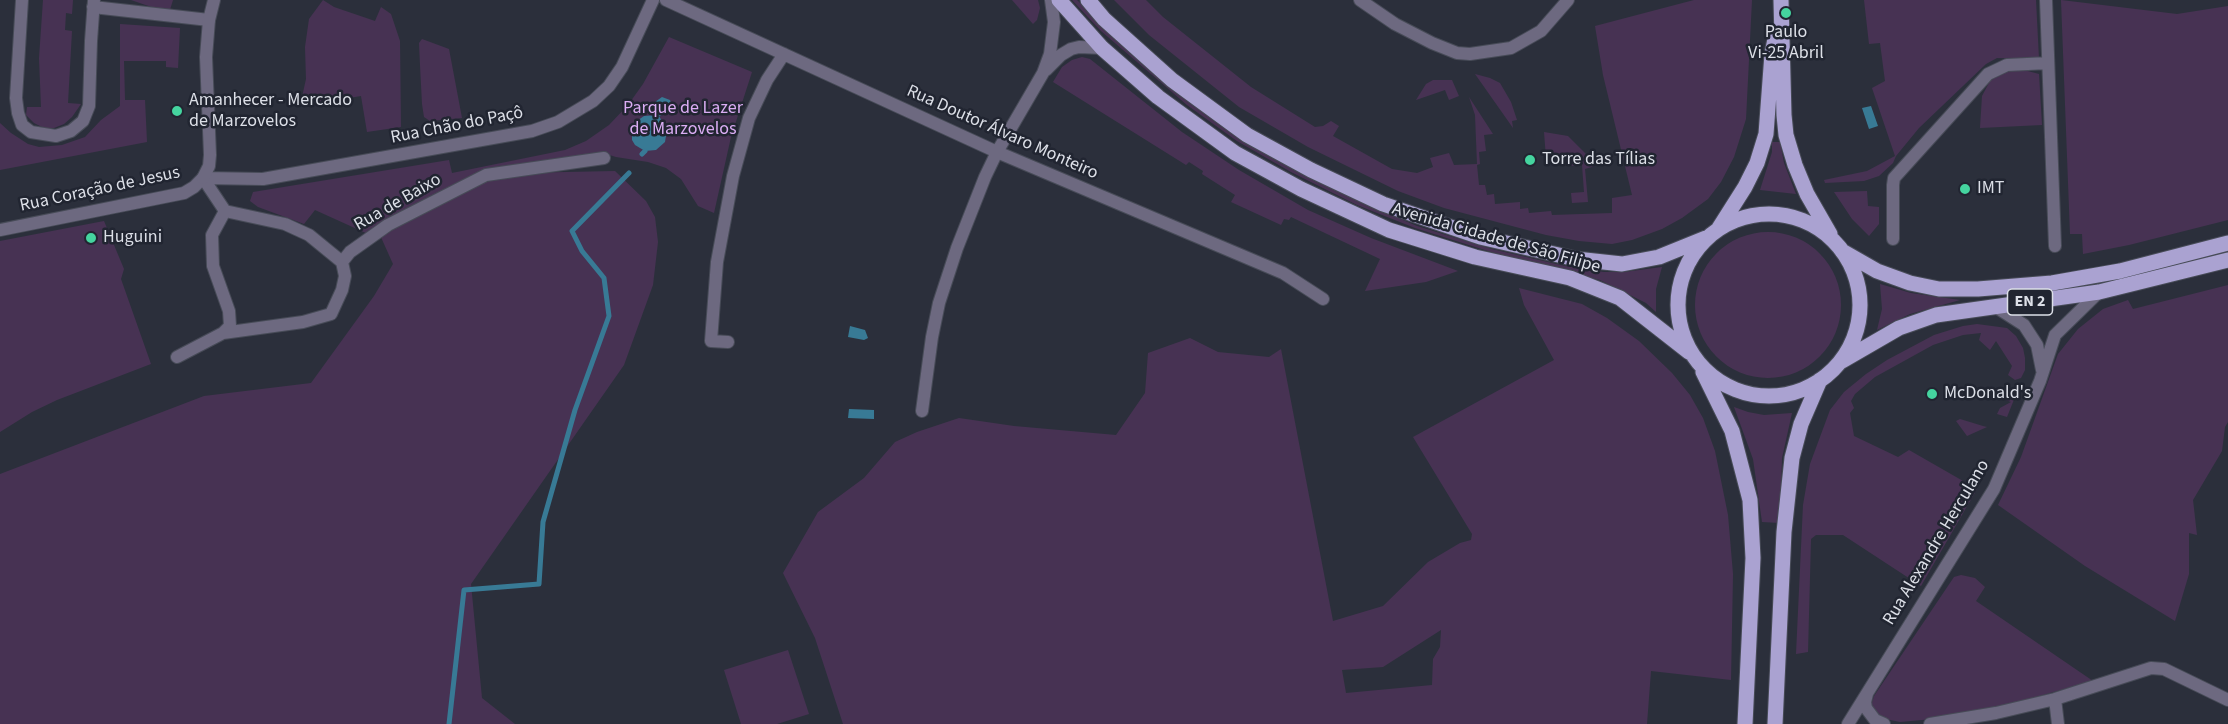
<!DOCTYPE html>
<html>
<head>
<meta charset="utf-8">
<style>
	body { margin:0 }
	canvas { display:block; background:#2b2f3b }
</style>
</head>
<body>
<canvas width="2228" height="724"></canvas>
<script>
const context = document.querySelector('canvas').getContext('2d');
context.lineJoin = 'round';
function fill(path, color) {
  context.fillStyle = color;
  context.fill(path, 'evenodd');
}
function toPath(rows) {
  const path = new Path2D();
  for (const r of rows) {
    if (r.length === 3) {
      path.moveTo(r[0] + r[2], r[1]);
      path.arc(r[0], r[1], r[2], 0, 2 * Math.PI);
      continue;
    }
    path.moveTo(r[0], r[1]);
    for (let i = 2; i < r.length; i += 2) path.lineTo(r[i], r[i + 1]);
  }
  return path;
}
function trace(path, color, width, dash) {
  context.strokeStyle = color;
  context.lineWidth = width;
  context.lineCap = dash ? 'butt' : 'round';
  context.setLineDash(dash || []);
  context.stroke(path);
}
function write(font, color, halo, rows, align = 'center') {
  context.font = font + ' "Source Sans 3",sans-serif';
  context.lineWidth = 5;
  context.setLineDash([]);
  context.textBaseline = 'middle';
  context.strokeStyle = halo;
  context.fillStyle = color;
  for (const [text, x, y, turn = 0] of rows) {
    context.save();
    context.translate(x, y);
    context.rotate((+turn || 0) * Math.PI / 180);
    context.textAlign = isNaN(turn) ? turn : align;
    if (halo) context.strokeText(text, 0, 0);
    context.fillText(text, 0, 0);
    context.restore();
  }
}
fill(toPath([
	[43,0,73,0,72,14,66,13,65,30,72,31,68,103,81,104,72,117,64,124,54,128,44,128,34,123,26,115,27,107,41,107,39,58],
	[131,0,173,0,169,13],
	[323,0,334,7,375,21,381,7,391,14,400,41,401,127,367,132,361,96,300,106,306,79,305,47,309,19],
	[1012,0,1038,0,1040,8,1037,20,1033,24],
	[1072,0,1077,0,1144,65,1189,102,1240,137,1293,169,1359,201,1417,226,1492,249,1565,266,1604,272,1624,272,1662,267,1656,289,1656,312,1646,303,1600,280,1491,252,1415,228,1357,205,1291,172,1237,141,1187,105,1101,31],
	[1114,0,1146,0,1163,17,1251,87,1315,127,1323,126,1331,121,1339,126,1333,136,1392,169,1417,173,1433,167,1430,158,1449,153,1454,165,1477,164,1475,115,1469,97,1493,134,1484,135,1486,151,1479,152,1480,164,1477,165,1479,185,1485,185,1487,195,1494,194,1495,204,1520,202,1520,209,1528,208,1529,213,1551,211,1552,215,1612,213,1612,198,1632,195,1603,75,1595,26,1694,0,1752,0,1746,119,1734,157,1721,182,1708,199,1682,218,1662,229,1632,240,1612,244,1579,241,1546,235,1444,208,1398,191,1308,147,1239,107,1149,35],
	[1864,0,2036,0,2039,59,1997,58,1986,64,1919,128,1896,156,1893,163,1879,176,1864,181,1825,183,1824,180,1867,171,1895,156,1872,88,1885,81,1880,43,1869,44],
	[2061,0,2177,14,2228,6,2228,220,2129,245,2083,254,2082,234,2070,234],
	[120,24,180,28,178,68,166,67,166,61,124,61,125,100,145,100,147,142,0,170,0,123,11,133,28,144,39,147,62,145,85,137,101,120,120,106],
	[669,37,752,72,731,137,714,213,698,206,681,179,666,168,648,162,616,157,603,153,528,164,515,164,483,173,368,234,315,210,304,224,258,207,250,201,253,192,449,160,452,173,565,150,586,141,609,125,628,105,643,84],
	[422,39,449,49,462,118,430,121,424,117,422,104,420,65,419,43],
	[1082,57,1090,59,1182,132,1239,170,1308,210,1371,238,1458,271,1426,282,1365,291,1380,259,1291,217,1289,220,1284,219,1281,225,1231,202,1235,195,1202,174,1203,171,1189,162,1186,165,1053,82,1062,67,1072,60],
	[2020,69,2039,74,2042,125,1980,128,1982,96,1990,81,2005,70],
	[1475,74,1490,78,1500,83,1511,102,1517,120,1512,121,1513,128],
	[1433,80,1452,80,1459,96,1449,100,1445,90,1416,100,1426,84],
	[1544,132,1568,136,1595,163,1595,166,1585,169,1588,202,1572,203,1571,193,1584,192,1582,165,1569,166,1568,156,1546,158],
	[1772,142,1780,142,1784,163,1796,194,1760,190,1772,152],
	[615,171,646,201,655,217,658,242,653,285,624,365,471,584,482,698,515,724,0,724,0,474,204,396,311,383,374,296,393,264,380,235,477,184,517,173],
	[1867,191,1868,206,1879,207,1879,224,1869,236,1852,219,1834,192],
	[104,221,124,269,121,279,151,364,57,400,32,412,0,432,0,241],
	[1768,305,73],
	[1880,284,1911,293,1960,300,1910,314,1877,330,1882,309],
	[2228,285,2228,422,2225,427,2222,451,2193,500,2197,535,2189,533,2189,574,2175,621,2085,566,1998,505,2021,457,2058,354,2078,329,2103,309,2128,300,2133,309],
	[1519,288,1582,304,1607,318,1639,341,1672,373,1690,395,1703,418,1715,451,1728,515,1733,574,1731,680,1651,671,1647,724,843,724,815,638,783,573,818,512,864,478,895,442,917,432,959,418,1014,426,1116,435,1145,393,1148,353,1190,338,1218,352,1269,357,1281,349,1333,621,1383,606,1428,562,1460,543,1471,540,1472,534,1413,437,1554,360,1524,305],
	[1441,630,1440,647,1433,659,1432,685,1346,693,1342,670,1383,667],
	[1977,324,2007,328,2016,336,2023,348,2025,358,2025,370,2021,378,2015,380,2008,375,2012,366,1996,341,1990,350,1979,340,1981,333,1963,335,1933,345,1875,377,1855,394,1851,401,1854,408,1850,413,1854,436,1898,457,1909,450,1977,489,1921,586,1843,535,1816,535,1811,539,1808,652,1796,654,1803,505,1810,464,1830,410,1844,392,1866,374,1887,360,1934,335,1963,326],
	[2008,395,2015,397,2007,417,1997,414,2000,408,2011,402,2003,399],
	[1734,407,1748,412,1764,415,1792,413,1782,458,1780,523,1762,522,1753,459],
	[1960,419,1983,426,1987,427,1967,436,1956,421],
	[1961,575,1975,578,1985,587,1976,601,2093,681,2000,707,1933,719,1900,722,1881,718,1872,708,1872,702,1874,696,1954,577],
	[788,650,809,714,777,724,741,724,724,670]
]), '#473253');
fill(toPath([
	[662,97,670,100,672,106,669,113,659,116,667,130,665,142,656,150,645,151,635,145,632,140,632,128,634,123,644,116,657,115,654,108,655,102],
	[1871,106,1878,126,1869,129,1862,108],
	[850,326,865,330,868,338,864,340,848,337],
	[849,409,874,410,874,419,848,418]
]), '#387a95');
trace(toPath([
	[642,154,645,151],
	[449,724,464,590,539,584,543,522,575,410,609,316,604,278,582,251,572,231,629,173]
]), '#387a95', 5);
const minor = toPath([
	[22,0,16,98,18,113,22,125,31,132,56,136,71,131,83,121,89,106,91,41,94,0],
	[666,0,997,152,1283,273,1323,299],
	[1360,0,1395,24,1432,43,1457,53,1470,54,1511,48,1541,31,1568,0],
	[2046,0,2055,246],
	[93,7,209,20],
	[1046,70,1061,55,1071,49,1079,47,1102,48],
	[203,178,263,179,532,131,558,122,593,101,609,86,622,67,653,0],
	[203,178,225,211],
	[225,211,285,224,309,235,342,262,350,252,388,225,486,175,604,158],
	[0,230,184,193,194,187,203,178],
	[1893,239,1893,185,1894,178,1988,74,2007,65,2048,63],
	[1996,307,2024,325,2037,345,2042,370],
	[223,333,303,322,331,314,342,290,345,276,342,262],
	[728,342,711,341,717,262,733,176,749,118,767,80,784,54],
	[177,357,223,333,230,326,229,311,213,266,212,235,225,211],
	[922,411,932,337,939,303,957,248,985,177,997,152,1043,73,1050,54,1054,22,1051,0],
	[1867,694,1865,702,1866,708,1875,720,1884,724],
	[2055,699,2058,724],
	[1848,724,1994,489,2040,381,2055,335,2099,292],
	[1930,724,1996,713,2055,699,2151,668,2164,669,2228,700]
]);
const tertiary = toPath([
	[203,178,209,166,210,155,206,57,209,20,214,0]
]);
const primary = toPath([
	[1059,0,1102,48,1158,97,1235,153,1301,189,1389,230,1475,257,1570,278,1620,298,1689,352],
	[1088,0,1104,19,1172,80,1247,135,1311,170,1383,204,1480,237,1576,259,1622,264,1659,257,1706,238],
	[1781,0,1784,115,1786,135,1795,165,1807,194,1830,234],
	[1769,305,91],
	[1719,228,1745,187,1757,163,1766,134,1772,54,1775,39],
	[1842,251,1877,271,1910,283,1939,289,1978,289,2052,283,2120,271,2228,243],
	[1842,361,1899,328,1936,315,2099,292,2228,260],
	[1703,372,1732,431,1750,500,1753,558,1745,724],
	[1775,724,1784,532,1792,458,1801,424,1820,380]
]);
trace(minor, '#474b57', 14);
trace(tertiary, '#474b57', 14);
trace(primary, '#474b57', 17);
trace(minor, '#6d6980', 12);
trace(tertiary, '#6d6980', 12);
trace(primary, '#aaa2d1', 15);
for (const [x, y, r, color] of [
	[1786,13,6,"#45d49f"],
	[177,111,6,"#45d49f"],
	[1530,160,6,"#45d49f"],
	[1965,189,6,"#45d49f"],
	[91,238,6,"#45d49f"],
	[1932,394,6,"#45d49f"]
]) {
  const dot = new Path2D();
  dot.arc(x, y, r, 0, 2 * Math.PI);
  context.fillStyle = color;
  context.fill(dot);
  trace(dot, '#212531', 2);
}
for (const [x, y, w] of [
	[2030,302,45]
]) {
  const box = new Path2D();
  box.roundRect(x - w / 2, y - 13, w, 26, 4.5);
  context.fillStyle = '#212531';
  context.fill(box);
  trace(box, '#dcdfe7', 1.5);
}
write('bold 16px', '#dcdfe7', null, [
	["EN 2",2030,302]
]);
write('18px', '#dcdfe7', '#212531', [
	["Paulo",1786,33,"center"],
	["Vi-25 Abril",1786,54,"center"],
	["Amanhecer - Mercado",189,101],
	["de Marzovelos",189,122],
	["Torre das Tílias",1542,160],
	["IMT",1977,189],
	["Huguini",103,238],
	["McDonald's",1944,394]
], 'left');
write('18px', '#dbadf4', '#212531', [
	["Parque de Lazer",683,109],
	["de Marzovelos",683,130]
]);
write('18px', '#dcdfe7', '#212531', [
	["Rua Chão do Paçô",457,126,-11],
	["Rua Doutor Álvaro Monteiro",1002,133,24],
	["Rua Coração de Jesus",100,190,-12],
	["Rua de Baixo",398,203,-30],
	["Avenida Cidade de São Filipe",1496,239,16],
	["Rua Alexandre Herculano",1937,543,-59]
]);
</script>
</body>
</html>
